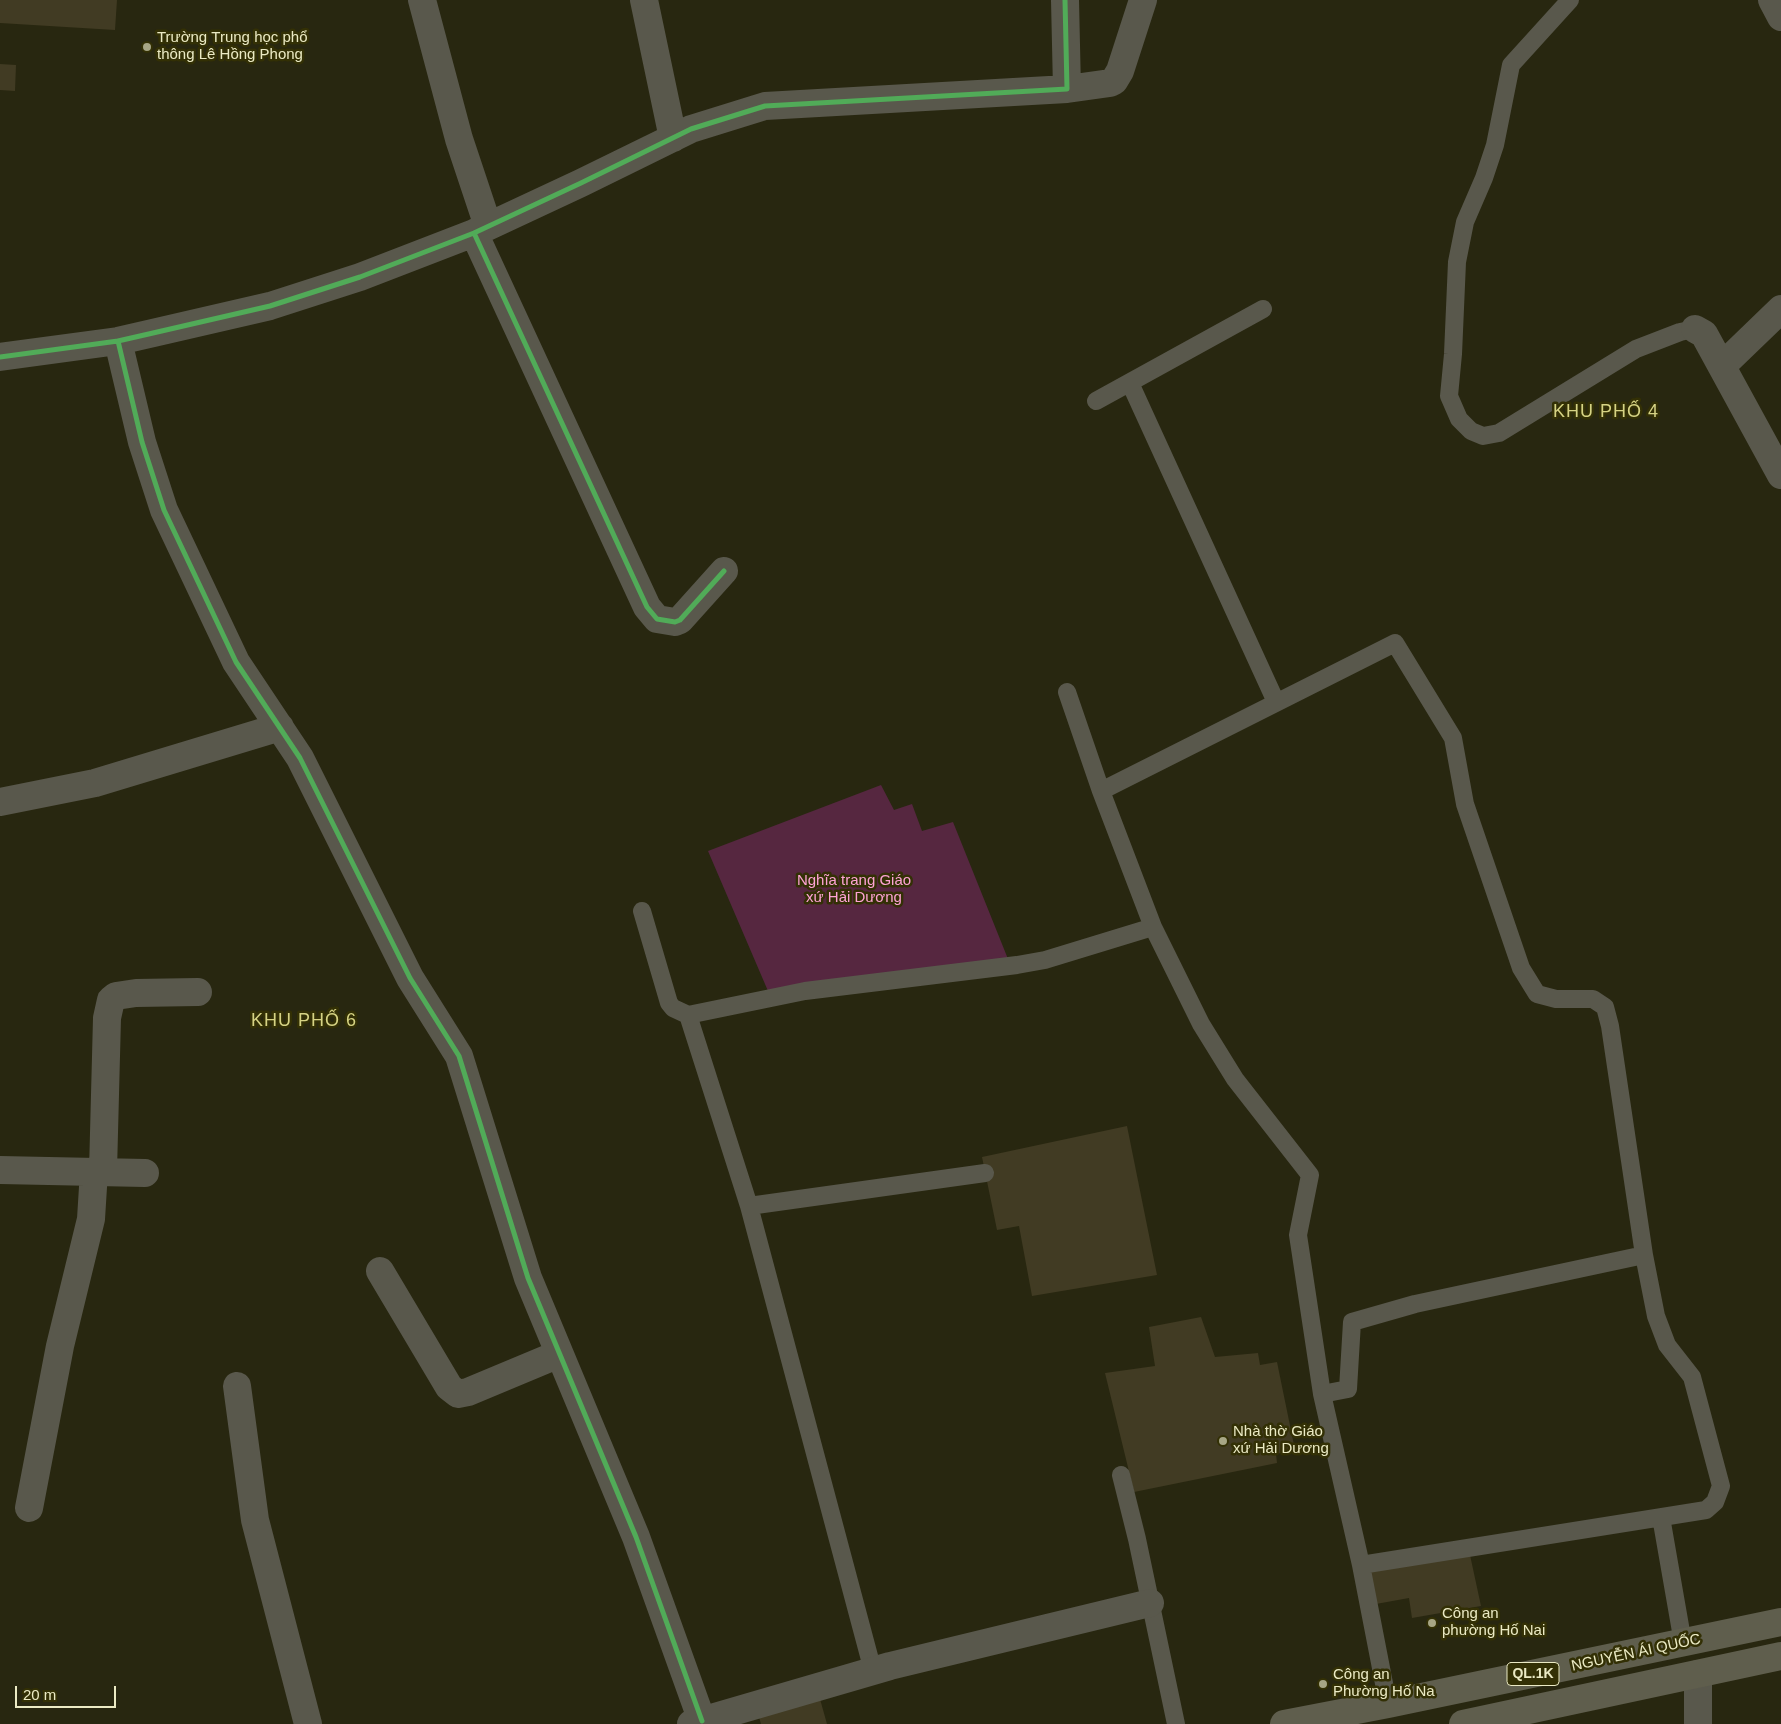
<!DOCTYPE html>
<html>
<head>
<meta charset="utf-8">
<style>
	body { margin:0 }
	#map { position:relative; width:1781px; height:1724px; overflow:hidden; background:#282710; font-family:Arial,sans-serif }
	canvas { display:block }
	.scale { position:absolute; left:15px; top:1686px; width:101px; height:22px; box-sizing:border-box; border:2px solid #ebeac4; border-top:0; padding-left:6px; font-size:15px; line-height:18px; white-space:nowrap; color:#ebeac4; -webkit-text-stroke:4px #333005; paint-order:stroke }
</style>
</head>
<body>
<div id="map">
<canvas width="1781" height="1724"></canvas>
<div class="scale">20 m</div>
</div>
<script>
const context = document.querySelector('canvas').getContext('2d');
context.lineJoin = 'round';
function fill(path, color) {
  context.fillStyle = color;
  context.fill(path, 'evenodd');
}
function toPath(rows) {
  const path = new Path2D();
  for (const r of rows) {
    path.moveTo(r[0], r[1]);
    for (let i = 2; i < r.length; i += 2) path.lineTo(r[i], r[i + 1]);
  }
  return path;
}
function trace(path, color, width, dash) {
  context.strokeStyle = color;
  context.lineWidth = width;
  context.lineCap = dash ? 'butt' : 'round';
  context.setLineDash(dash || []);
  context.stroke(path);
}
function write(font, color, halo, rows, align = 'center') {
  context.font = font + ' Arial,sans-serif';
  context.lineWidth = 5;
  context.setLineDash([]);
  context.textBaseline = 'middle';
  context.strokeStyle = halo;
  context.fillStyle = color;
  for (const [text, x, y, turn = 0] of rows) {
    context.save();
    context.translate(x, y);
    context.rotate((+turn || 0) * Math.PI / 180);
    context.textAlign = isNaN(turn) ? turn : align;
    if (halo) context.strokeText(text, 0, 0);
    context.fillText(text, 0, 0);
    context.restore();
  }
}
fill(toPath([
	[881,785,894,810,912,804,922,831,953,822,1008,959,768,991,708,851]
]), '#562740');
fill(toPath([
	[0,0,117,0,115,30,0,23],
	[0,64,16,65,15,91,0,90],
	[1127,1126,1157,1275,1032,1296,1019,1226,997,1230,982,1157],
	[1201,1317,1215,1357,1258,1353,1260,1365,1277,1362,1295,1450,1276,1454,1277,1463,1134,1492,1105,1373,1155,1366,1149,1327],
	[1470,1555,1481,1606,1412,1618,1409,1598,1376,1604,1370,1571],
	[820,1699,827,1724,761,1724,759,1717]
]), '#413b23');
trace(toPath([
	[1570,0,1511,65,1495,145,1484,178,1465,222,1457,262,1453,354,1449,396,1459,419,1471,431,1483,436,1499,433,1636,349,1680,332,1695,329],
	[1130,383,1276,702],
	[1096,401,1263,309],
	[1067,692,1101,791],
	[642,911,669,1003,673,1008,688,1015,805,991,1017,965,1045,960,1153,927],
	[688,1015,749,1206],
	[1322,1394,1348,1389,1352,1322,1415,1304,1644,1255],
	[1121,1475,1137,1539,1176,1724],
	[1661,1517,1683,1643],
	[1361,1565,1706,1510,1715,1502,1721,1486,1692,1377,1667,1345,1656,1316,1644,1255,1610,1026,1605,1007,1593,999,1556,999,1537,994,1521,968,1465,804,1453,738,1395,643,1101,791,1153,927,1201,1024,1235,1079,1310,1175,1298,1235,1322,1394,1361,1565,1388,1704],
	[873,1671,749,1206,985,1173]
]), '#59584c', 18);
trace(toPath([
	[422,0,459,139,488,226],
	[644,0,673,138],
	[1772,0,1781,17],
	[1067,89,1110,83,1114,81,1120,71,1143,0],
	[474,233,647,607,657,619,675,622,680,620,724,571],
	[1695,329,1704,334,1781,475],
	[118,341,142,442,164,510,236,662,300,758,410,978,459,1056,528,1278,636,1537,702,1721],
	[0,357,118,341,153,333,270,306,360,277,474,233,581,183,691,129,765,106,1067,89,1065,0],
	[1722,366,1781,309],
	[0,802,95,783,280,727],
	[0,1170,145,1173],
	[103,1171,107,1018,111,1000,116,996,136,993,198,992],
	[380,1271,449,1387,458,1394,468,1392,559,1354],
	[237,1386,255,1520,308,1724],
	[29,1508,60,1346,91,1219,94,1171],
	[1698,1674,1698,1724],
	[691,1724,890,1666,1150,1603]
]), '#59584c', 28);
trace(toPath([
	[1284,1724,1388,1704,1781,1622],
	[1463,1724,1781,1656]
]), '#5f5e4d', 28);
trace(toPath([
	[474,233,647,607,657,619,675,622,680,620,724,571],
	[118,341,142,442,164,510,236,662,300,758,410,978,459,1056,528,1278,636,1537,702,1721],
	[0,357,118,341,153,333,270,306,360,277,474,233,581,183,691,129,765,106,1067,89,1065,0]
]), '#51ab58', 5);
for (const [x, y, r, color] of [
	[147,47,5,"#a7a685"],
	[1223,1441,5,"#a7a685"],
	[1432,1623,5,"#a7a685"],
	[1323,1684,5,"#a7a685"]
]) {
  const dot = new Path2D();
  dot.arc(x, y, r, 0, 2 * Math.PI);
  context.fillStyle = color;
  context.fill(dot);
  trace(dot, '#333005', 2);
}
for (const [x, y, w] of [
	[1533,1674,52]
]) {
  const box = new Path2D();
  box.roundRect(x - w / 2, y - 11.5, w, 23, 4);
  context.fillStyle = '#333005';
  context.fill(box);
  trace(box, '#ebeac4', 1);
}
write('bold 14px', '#ebeac4', null, [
	["QL.1K",1533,1674]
]);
write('15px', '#ebeac4', '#333005', [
	["Trường Trung học phổ",157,38],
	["thông Lê Hồng Phong",157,55],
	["Nhà thờ Giáo",1233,1432],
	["xứ Hải Dương",1233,1449],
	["Công an",1442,1614],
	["phường Hố Nai",1442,1631],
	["Công an",1333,1675],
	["Phường Hố Na",1333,1692]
], 'left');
write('15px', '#fea3d5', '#333005', [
	["Nghĩa trang Giáo",854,881],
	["xứ Hải Dương",854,898]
]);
write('15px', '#ebeac4', '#333005', [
	["NGUYỄN ÁI QUỐC",1636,1653,-12]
]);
context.letterSpacing = '1px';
write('18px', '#d6d384', '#333005', [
	["KHU PHỐ 4",1606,412],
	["KHU PHỐ 6",304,1021]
]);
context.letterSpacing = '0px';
</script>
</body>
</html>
